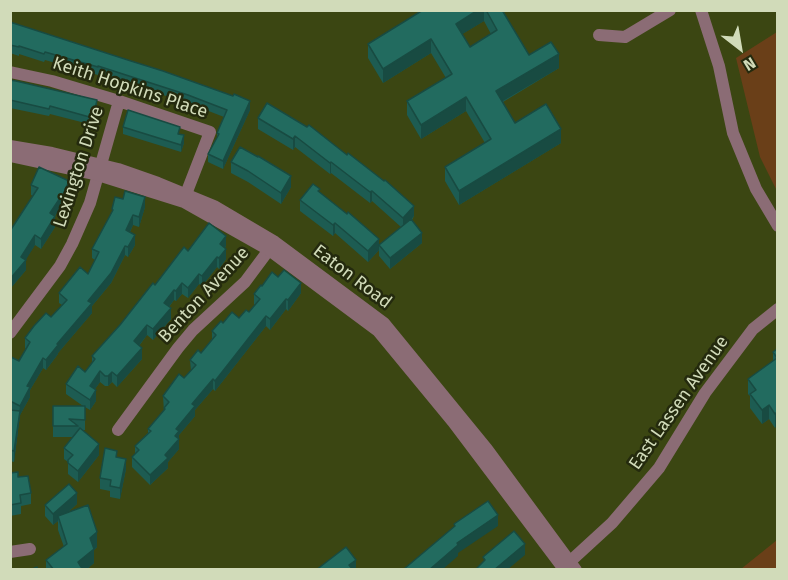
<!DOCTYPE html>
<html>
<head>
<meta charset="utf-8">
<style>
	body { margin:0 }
	#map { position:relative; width:788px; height:580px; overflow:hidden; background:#3b4612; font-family:"Fira Sans",sans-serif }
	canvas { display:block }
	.frame { position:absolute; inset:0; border:12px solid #d1dbb9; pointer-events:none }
	.north { position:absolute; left:710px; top:18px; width:60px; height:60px; -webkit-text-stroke:4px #242a0e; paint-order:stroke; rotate:149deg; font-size:16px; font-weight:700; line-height:24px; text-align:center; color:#d1dbb9 }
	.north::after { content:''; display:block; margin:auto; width:21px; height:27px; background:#d1dbb9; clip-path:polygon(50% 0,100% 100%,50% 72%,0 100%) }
</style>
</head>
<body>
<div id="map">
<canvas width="788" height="580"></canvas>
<div class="frame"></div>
<div class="north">N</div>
</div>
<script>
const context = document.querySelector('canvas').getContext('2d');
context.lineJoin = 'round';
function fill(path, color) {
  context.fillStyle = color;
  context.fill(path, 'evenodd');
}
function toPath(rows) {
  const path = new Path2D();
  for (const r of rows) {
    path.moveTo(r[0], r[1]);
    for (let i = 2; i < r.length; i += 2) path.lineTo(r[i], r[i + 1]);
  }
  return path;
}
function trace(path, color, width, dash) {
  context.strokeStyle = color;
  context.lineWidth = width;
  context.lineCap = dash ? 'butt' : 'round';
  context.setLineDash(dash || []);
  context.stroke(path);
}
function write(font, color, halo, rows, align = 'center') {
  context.font = font + ' "Fira Sans",sans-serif';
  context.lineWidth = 5;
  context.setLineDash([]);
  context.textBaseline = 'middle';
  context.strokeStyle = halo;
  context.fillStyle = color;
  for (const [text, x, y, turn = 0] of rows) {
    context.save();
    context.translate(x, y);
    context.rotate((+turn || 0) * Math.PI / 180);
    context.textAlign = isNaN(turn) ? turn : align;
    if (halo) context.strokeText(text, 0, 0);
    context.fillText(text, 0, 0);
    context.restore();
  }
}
fill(toPath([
	[777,32,777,191,760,157,736,58],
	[777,540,777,569,741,569]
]), '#6a3f18');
trace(toPath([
	[701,10,719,66,733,133,756,189,778,226],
	[599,35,625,37,670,10],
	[10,72,52,81,119,101,210,132,186,194],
	[10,333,60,266,72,244,90,203,119,101],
	[118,430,178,348,193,330,245,282,274,243],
	[10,552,30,549],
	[564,567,612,523,659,468,705,393,753,329,778,309]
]), '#8b6c75', 12);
trace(toPath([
	[10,146,52,153,118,169,158,183,214,206,275,242,384,323,487,449,576,570],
	[10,156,98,175,184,202,269,250,378,331,453,422,563,568]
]), '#8b6c75', 12);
fill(toPath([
	[423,10,502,10,529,55,559,68,503,102,515,123,561,143,459,205,445,181,445,167,485,143,466,111,421,139,407,115,407,101,446,78,431,53,383,83,368,58,368,44],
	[484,21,491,34,470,47,462,34],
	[10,22,250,110,223,169,208,162,208,154,217,138,217,133,224,117,188,103,98,74,98,75,45,60,44,62,19,54,19,56,10,53],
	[10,80,97,107,93,125,50,114,49,116,10,108],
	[267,103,414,216,412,220,422,243,390,269,379,256,379,250,368,262,335,233,333,236,300,211,300,200,320,193,379,245,401,227,372,201,370,203,331,173,330,174,295,147,293,150,258,129,258,118],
	[123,127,184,143,181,152,123,134],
	[258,157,291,187,281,204,248,182,231,173,231,162],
	[31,185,69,192,61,209,60,208,55,216,55,227,41,249,35,245,25,260,26,270,10,289,10,231,33,196,31,195],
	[145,207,139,227,133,225,130,232,135,245,128,257,125,255,111,283,92,306,92,313,58,353,58,354,46,370,43,368,30,390,30,397,20,415,14,462,10,461,10,359,19,361,26,349,25,348,25,338,51,317,62,305,59,303,59,293,88,274,95,260,92,258,92,249,112,213,112,209],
	[226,246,225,248,226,259,219,269,217,267,202,286,199,284,188,298,182,294,176,301,174,300,169,307,171,319,153,340,147,335,139,346,142,359,117,387,112,382,108,386,105,386,100,382,95,389,96,401,90,410,85,407,85,430,83,430,99,455,78,482,68,474,68,462,64,459,64,448,73,437,53,437,53,406,83,406,66,394,66,384,85,372,92,364,92,356,155,285,188,251],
	[262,286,301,293,288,311,286,309,270,330,266,326,215,391,213,389,195,410,195,416,179,435,179,449,168,462,168,468,150,485,132,467,132,457,135,454,135,446,148,433,148,429,164,412,163,396,184,378,191,371,190,360,201,353,212,339,212,331,223,323,239,318,249,312,255,305,254,304,254,294],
	[777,349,775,428,769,419,762,424,750,408,750,396,748,394,748,379,773,361,773,352],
	[117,457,126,469,120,499,110,497,110,491,100,489,100,478],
	[10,473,18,477,31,493,31,504,21,506,21,514,10,516],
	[77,504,67,513,97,547,94,550,94,563,86,570,46,570,46,560,64,547,58,530,58,521,53,525,45,516,45,505]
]), '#1d5c52');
fill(toPath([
	[478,10,484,10,484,21,456,38,456,24],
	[431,39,431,53,383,83,383,69],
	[559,54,559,68,496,105,496,91],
	[466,97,466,111,421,139,421,125],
	[97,100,97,107,93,125,93,118],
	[250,101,250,110,223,169,223,161],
	[561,129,561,143,459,205,459,191],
	[184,135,184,143,181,152,181,145],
	[295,136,295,147,293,150,293,139],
	[331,162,331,173,330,174,330,163],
	[291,176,291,187,281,204,281,193],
	[69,181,69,192,61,209,61,199],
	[372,191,372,201,370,203,370,192],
	[145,197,145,207,139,227,139,217],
	[60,198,60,208,50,223,50,213],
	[414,206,414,216,403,229,403,218],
	[133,215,133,225,126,240,126,230],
	[55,216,55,227,41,249,41,239],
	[335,223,335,233,333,236,333,225],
	[422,233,422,243,390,269,390,258],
	[35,235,35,245,24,263,26,260,26,270,10,289,10,279,21,257],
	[135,235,135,245,128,257,128,247],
	[226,236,226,246,220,255,220,244],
	[379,239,379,250,368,262,368,251],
	[125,246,125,255,111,283,92,306,92,313,58,353,58,354,46,370,46,360,88,301],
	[226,249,226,259,219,269,219,258],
	[217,257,217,267,202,286,202,276],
	[199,274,199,284,188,298,188,288],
	[182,283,182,294,176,301,176,291],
	[301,283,301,293,288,311,288,300],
	[174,290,174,300,164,313,164,303],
	[286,299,286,309,270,330,270,319],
	[171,308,171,319,153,340,153,329],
	[266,316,266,326,215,391,215,381],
	[147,325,147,335,134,352,134,341],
	[142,348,142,359,117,387,117,376],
	[43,358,43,368,30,390,30,397,20,415,14,462,14,451,20,406,27,386],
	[100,371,100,382,90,396,90,386],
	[112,372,112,382,108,386,108,376],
	[213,379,213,389,195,410,195,416,179,435,179,449,168,462,168,468,150,485,150,475,165,455,176,429,192,404],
	[96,390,96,401,90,410,90,400],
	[769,405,769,419,762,424,762,410],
	[777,412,777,426,775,428,775,414],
	[99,444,99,455,78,482,78,471],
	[126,459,126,469,120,499,120,488],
	[77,493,77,504,59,520,58,516,58,521,53,525,53,514],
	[498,515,498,526,458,553,458,556,442,570,429,570,457,543],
	[97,532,97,547,94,550,94,563,86,570,78,570,78,562,90,538],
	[525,544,525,555,507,570,494,570],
	[356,560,356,570,349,570,349,565]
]), '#184b42');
const building = toPath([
	[423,10,478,10,456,24,470,47,497,30,486,10,502,10,529,55,551,42,559,54,496,91,515,123,546,104,561,129,459,191,445,167,491,139,466,97,421,125,407,101,452,74,431,39,383,69,368,44,423,10],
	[10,22,131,61,163,71,233,96,234,94,250,101,223,161,208,154,219,134,217,133,227,110,188,95,98,66,98,67,45,52,44,54,19,46,19,47,10,45,10,22],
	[10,80,16,81,97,100,93,118,50,106,49,109,10,100,10,80],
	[267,103,307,127,309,125,347,155,348,153,384,181,385,180,414,206,403,218,372,191,370,192,331,162,330,163,295,136,293,139,258,118,267,103],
	[128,110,180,127,178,134,184,135,181,145,123,127,128,110],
	[240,147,258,157,258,156,291,176,281,193,248,171,231,162,240,147],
	[39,167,69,181,61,199,60,198,50,213,55,216,41,239,35,235,21,257,26,260,10,279,10,231,38,188,31,185,39,167],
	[313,184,320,189,318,191,347,214,348,212,379,239,368,251,335,223,333,225,300,200,313,184],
	[125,191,145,197,139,217,133,215,126,230,135,235,128,247,125,246,111,273,88,301,92,303,57,344,58,345,46,360,43,358,27,386,30,387,20,406,10,401,10,359,11,357,19,361,30,342,25,338,34,326,46,313,51,317,67,300,59,293,80,267,88,274,99,252,92,249,113,210,112,209,115,197,123,199,125,191],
	[411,219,422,233,390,258,379,245,411,219],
	[209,223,226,236,220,244,226,249,219,258,217,257,202,276,199,274,188,288,182,283,176,291,174,290,164,303,171,308,153,329,147,325,134,341,142,348,117,376,112,372,108,376,105,376,100,371,90,386,96,390,90,400,66,384,78,366,85,372,95,359,92,356,120,325,153,283,155,285,184,247,188,251,209,223],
	[284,270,301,283,288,300,286,299,270,319,266,316,215,381,213,379,192,404,195,406,176,429,179,431,175,436,179,439,165,455,168,458,150,475,132,457,139,450,135,446,151,431,148,429,165,409,164,408,169,402,163,396,179,374,184,378,196,365,190,360,198,350,201,353,216,335,212,331,221,321,223,323,232,312,239,318,246,310,249,312,260,299,254,294,261,285,262,286,272,272,278,277,284,270],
	[777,349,777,412,775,414,769,405,762,410,750,394,756,390,748,379,777,358,773,352,777,349],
	[53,406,85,406,85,420,69,419,78,426,53,426,53,406],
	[10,410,20,411,14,451,10,450,10,410],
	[80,428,99,444,78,471,68,463,68,460,73,455,64,448,80,428],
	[105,448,117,451,116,457,126,459,120,488,110,486,111,480,100,478,105,448],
	[18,472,18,477,28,476,31,493,20,495,21,503,10,505,10,473,18,472],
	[69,484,77,493,53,514,45,505,69,484],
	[488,501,498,515,457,543,458,545,429,570,404,569,455,526,454,524,488,501],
	[88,505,97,532,90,538,94,549,78,562,83,570,54,570,46,560,67,544,58,516,88,505],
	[514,531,525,544,494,570,475,570,485,560,483,557,514,531],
	[346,547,356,560,349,565,353,570,316,570,346,547],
	[37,567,38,570,30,570,37,567]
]);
fill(building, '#226b5f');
trace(building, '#184b42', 1.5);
write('18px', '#d1dbb9', '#242a0e', [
	["Keith Hopkins Place",130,88,18],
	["Lexington Drive",79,167,-72],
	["Eaton Road",352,277,37],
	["Benton Avenue",204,295,-47],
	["East Lassen Avenue",679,403,-55]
]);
</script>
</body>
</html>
